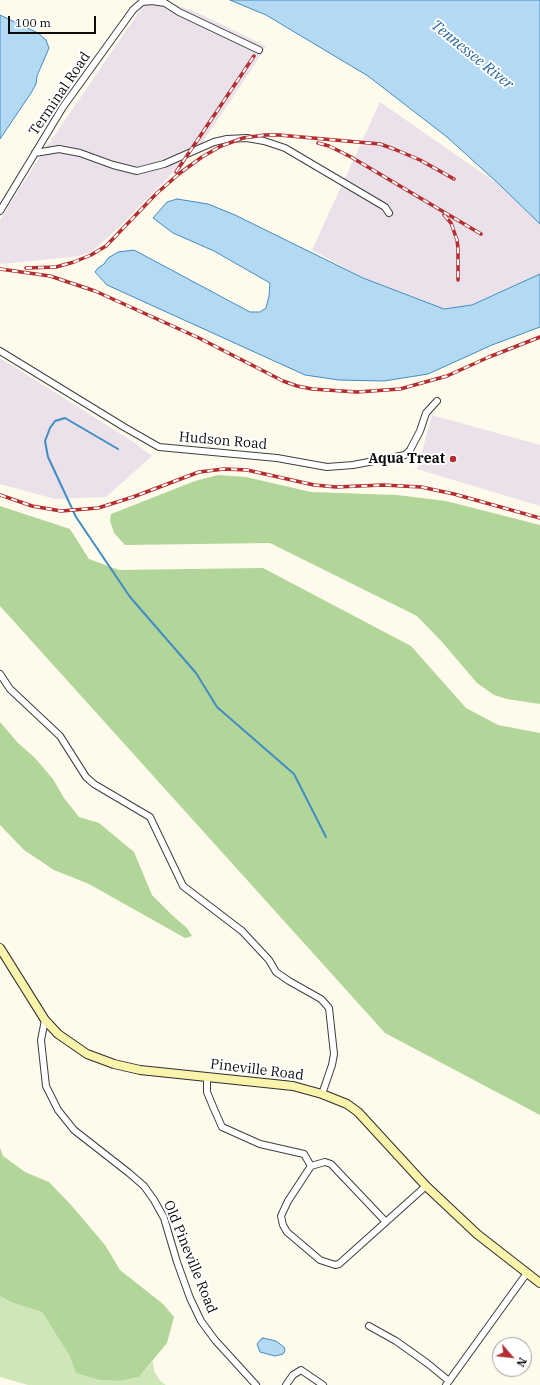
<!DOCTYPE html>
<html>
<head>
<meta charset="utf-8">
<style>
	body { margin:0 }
	#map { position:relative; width:540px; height:1385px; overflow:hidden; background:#fefbec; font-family:"IBM Plex Serif",serif }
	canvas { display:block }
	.north { position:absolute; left:492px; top:1337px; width:40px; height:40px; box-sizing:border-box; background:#fff; border:1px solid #9e9e9e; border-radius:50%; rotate:118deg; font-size:11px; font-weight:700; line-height:16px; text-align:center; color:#0c0c0c }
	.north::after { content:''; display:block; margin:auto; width:14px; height:18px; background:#b22e30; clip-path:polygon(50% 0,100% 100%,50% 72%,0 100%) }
	.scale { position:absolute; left:8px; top:16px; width:88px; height:18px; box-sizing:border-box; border:2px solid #0c0c0c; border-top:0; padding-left:5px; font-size:12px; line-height:14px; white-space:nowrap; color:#0c0c0c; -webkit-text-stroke:3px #fff; paint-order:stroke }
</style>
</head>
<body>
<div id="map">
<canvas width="540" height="1385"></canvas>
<div class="north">N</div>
<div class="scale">100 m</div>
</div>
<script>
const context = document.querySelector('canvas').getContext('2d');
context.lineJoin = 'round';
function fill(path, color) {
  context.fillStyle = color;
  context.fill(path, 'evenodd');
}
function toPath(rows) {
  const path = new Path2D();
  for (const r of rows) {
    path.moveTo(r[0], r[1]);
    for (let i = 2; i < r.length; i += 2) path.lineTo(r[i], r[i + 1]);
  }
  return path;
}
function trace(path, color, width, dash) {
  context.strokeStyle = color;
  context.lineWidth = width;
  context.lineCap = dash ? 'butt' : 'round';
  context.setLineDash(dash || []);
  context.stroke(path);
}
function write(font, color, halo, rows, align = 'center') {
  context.font = font + ' "IBM Plex Serif",serif';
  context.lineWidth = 4;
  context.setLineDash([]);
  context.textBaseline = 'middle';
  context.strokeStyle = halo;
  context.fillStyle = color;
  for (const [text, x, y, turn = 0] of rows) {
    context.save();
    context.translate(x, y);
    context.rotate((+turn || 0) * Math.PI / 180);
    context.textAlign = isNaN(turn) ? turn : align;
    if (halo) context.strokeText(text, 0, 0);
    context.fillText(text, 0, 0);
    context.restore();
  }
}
fill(toPath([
	[141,0,165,0,202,15,266,46,255,64,202,143,115,231,91,252,79,256,3,264,0,263,0,220,37,161,141,9],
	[380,102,501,186,540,224,540,274,472,305,444,309,363,278,312,250],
	[0,358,132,441,152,456,106,497,55,499,0,484],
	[432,415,540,445,540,506,417,469]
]), '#eae1ea');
fill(toPath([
	[0,1296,13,1303,42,1312,69,1355,76,1373,99,1380,120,1381,139,1377,153,1361,154,1371,161,1382,166,1385,28,1385,0,1377]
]), '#cfe6b9');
fill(toPath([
	[218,475,246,477,311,492,397,495,446,501,540,525,540,704,507,699,494,695,477,683,442,642,417,616,270,543,125,545,114,533,110,521,111,514,195,481],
	[0,506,70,529,89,559,119,570,263,568,411,646,466,708,498,725,540,733,540,1115,385,1033,0,606],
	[0,722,18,743,35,758,53,779,64,798,79,817,99,823,134,852,152,895,172,915,187,928,192,936,185,938,89,884,54,870,24,850,0,825],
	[0,1148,3,1156,25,1172,49,1182,72,1206,105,1245,120,1270,163,1304,174,1317,167,1343,139,1377,120,1381,99,1380,76,1373,69,1355,42,1312,13,1303,0,1296]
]), '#b2d599');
const water = toPath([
	[230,0,540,0,540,224,501,186,447,137,368,76,266,15,230,0],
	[0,15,38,33,46,40,49,48,37,76,36,84,31,93,0,139,0,15],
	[177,199,208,204,235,215,363,278,444,309,472,305,540,274,540,327,492,345,428,374,384,381,339,380,305,375,107,285,95,272,98,268,104,264,108,258,118,252,134,250,250,312,260,312,266,308,269,296,270,283,214,251,173,233,153,218,167,202,177,199],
	[263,1338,276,1341,284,1347,285,1351,283,1354,275,1356,260,1352,257,1344,261,1339,263,1338]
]);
fill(water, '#b4d9f2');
trace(water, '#408cc4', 1);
trace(toPath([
	[118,449,65,418,55,421,50,428,45,441,48,457,76,517,130,597,196,673,217,707,294,774,326,837]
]), '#408cc4', 2);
const minor = toPath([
	[35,153,59,149,80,153,113,165,137,171,164,164,214,142,227,139,247,138,264,141,285,148,385,207,389,213],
	[0,211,63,107,133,10,142,2,152,1,165,3,179,12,259,50],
	[0,351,124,427,159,447,277,458,327,467,353,465,405,455,410,450,420,431,426,413,437,401],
	[0,674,10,689,60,736,86,777,94,784,150,817,183,886,242,931,269,960,276,972,289,981,321,999,329,1008,334,1054,332,1065,322,1094],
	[45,1020,41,1040,46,1086,58,1110,74,1130,129,1173,144,1186,154,1200,164,1218,177,1262,190,1298,201,1321,215,1340,256,1385],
	[207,1077,207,1092,214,1109,222,1127,260,1144,304,1154,311,1166],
	[386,1222,331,1164,325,1162,311,1166,288,1201,281,1216,283,1225,287,1232,320,1260,335,1265,339,1264,426,1186],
	[369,1326,396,1341,427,1363,449,1381],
	[286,1385,293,1375,301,1370,323,1385],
	[446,1385,527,1273]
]);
const secondary = toPath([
	[0,948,45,1020,58,1034,87,1054,114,1064,140,1070,293,1086,322,1094,347,1104,358,1112,426,1186,477,1234,540,1283]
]);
trace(minor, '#3f3f3f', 8);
trace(secondary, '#2e2e2e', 10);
trace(minor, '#fff', 6);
trace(secondary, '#faf3ac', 8);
const rail = toPath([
	[318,143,329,146,351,157,481,234],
	[176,172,254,56],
	[444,215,451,223,457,240,458,248,458,280],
	[26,268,56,267,74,262,91,255,106,246,157,193,180,173,202,157,221,146,243,138,265,135,279,135,380,144,394,149,420,160,454,179],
	[0,269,50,276,95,291,199,338,283,381,297,386,312,389,357,392,400,389,447,376,489,357,540,337],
	[0,495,32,506,61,511,98,508,133,497,199,472,224,469,247,470,314,485,336,487,383,485,421,487,454,494,540,518]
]);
trace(rail, '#b22e30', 3.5);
trace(rail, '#fff', 2, [6]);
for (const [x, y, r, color] of [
	[453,459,4,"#b22e30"]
]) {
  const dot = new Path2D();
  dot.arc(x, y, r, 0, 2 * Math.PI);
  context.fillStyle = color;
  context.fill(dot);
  trace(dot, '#fff', 1.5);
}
write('14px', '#0c0c0c', '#fff', [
	["Terminal Road",60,94,-56],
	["Hudson Road",223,441,5],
	["Pineville Road",257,1070,7],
	["Old Pineville Road",190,1257,68]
]);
write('bold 14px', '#0c0c0c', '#fff', [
	["Aqua Treat",445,459]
], 'right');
write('italic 15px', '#1e5e95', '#fff', [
	["Tennessee River",472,55,39]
]);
</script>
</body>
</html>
